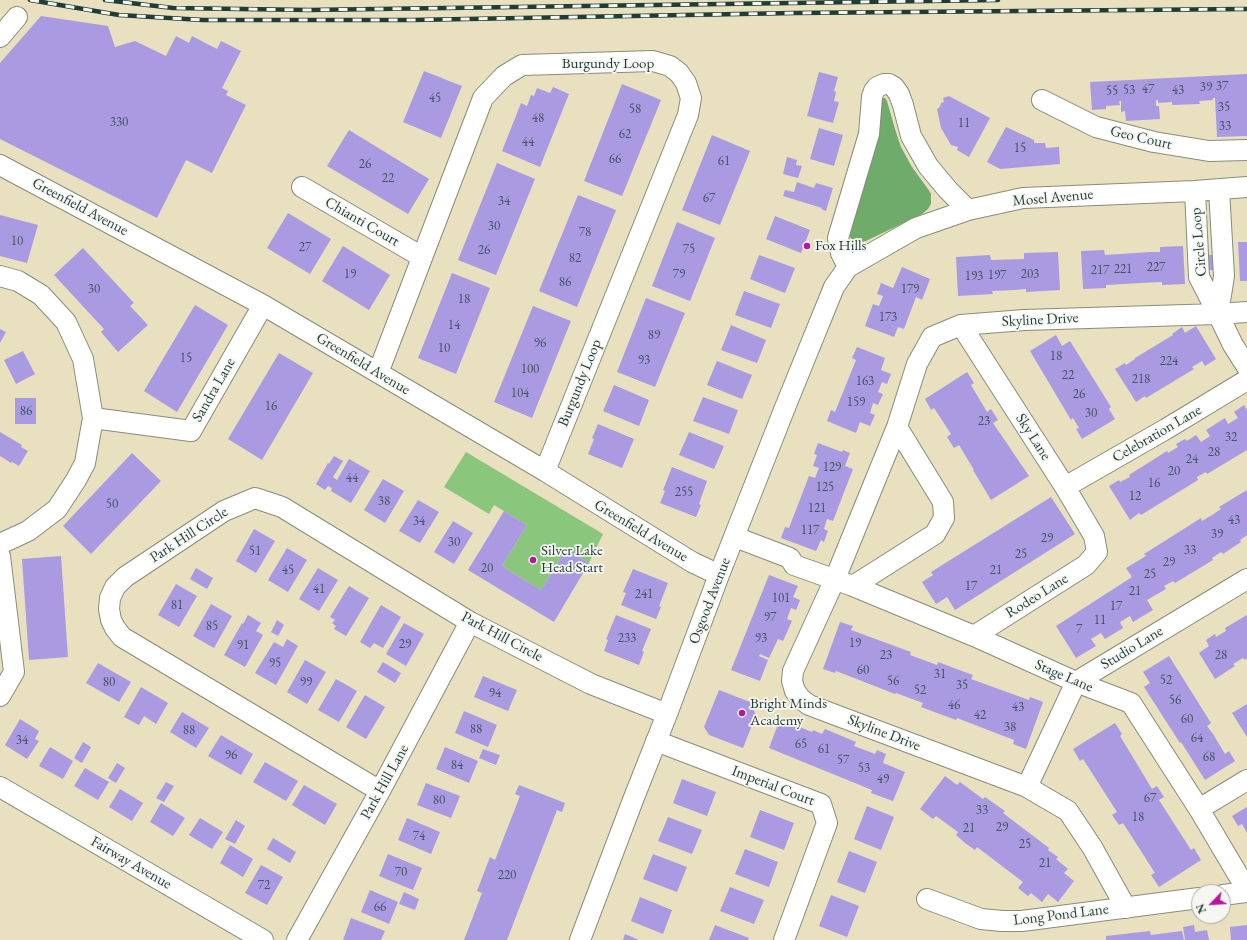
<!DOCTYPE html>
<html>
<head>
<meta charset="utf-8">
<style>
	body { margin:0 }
	#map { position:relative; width:1247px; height:940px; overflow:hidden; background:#e9e0bf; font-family:"EB Garamond",serif }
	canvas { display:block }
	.north { position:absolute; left:1191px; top:884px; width:40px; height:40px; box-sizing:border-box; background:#f6f6f2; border:1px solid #a0aca6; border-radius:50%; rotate:245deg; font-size:11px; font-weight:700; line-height:16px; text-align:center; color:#1f3d34 }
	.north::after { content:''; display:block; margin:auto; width:14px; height:18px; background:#b5179e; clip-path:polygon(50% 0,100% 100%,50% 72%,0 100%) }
</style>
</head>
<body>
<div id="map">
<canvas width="1247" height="940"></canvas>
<div class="north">N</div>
</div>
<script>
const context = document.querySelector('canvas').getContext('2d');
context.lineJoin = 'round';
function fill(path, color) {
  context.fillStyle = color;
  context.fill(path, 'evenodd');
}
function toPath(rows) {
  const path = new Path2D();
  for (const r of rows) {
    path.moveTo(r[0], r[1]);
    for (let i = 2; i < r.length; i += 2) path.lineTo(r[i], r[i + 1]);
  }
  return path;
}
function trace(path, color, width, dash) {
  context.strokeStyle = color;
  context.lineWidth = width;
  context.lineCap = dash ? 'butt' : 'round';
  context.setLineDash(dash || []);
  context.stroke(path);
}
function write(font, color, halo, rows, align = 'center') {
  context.font = font + ' "EB Garamond",serif';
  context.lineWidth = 3.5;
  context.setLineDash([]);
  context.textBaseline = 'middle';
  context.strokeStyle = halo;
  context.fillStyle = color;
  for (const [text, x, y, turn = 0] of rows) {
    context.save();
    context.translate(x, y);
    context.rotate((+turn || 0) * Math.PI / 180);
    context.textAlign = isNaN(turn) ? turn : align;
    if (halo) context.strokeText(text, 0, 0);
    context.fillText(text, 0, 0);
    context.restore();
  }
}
fill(toPath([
	[466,452,603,534,589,563,566,549,541,590,502,566,527,525,494,505,489,514,444,487]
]), '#8ac67b');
fill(toPath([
	[883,98,885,98,887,101,895,129,901,147,912,167,928,189,931,194,931,204,928,209,922,214,866,241,858,243,853,241,850,237,849,230,874,153,880,129,882,102]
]), '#6fab6b');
fill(toPath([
	[41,16,108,26,115,47,135,41,166,56,176,36,189,43,192,36,217,49,221,41,241,51,222,88,228,91,226,95,246,105,212,173,186,160,157,218,0,139,0,63],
	[424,71,462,86,441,138,403,122],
	[819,72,838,77,834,91,836,92,834,101,839,102,833,123,807,116],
	[1247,74,1247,136,1217,137,1215,98,1213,98,1213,100,1199,101,1200,104,1172,105,1172,102,1158,103,1158,100,1156,100,1156,106,1159,106,1160,119,1126,121,1125,111,1121,112,1121,101,1119,101,1120,105,1106,106,1106,109,1092,110,1090,82],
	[622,84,661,100,622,196,584,181],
	[553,87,569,94,540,167,502,151,521,103,527,106,531,95,534,96,537,88,550,93],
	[949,96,990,118,969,157,957,150,958,147,951,145,941,128,937,109,940,107,941,103,944,102,943,98],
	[1006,127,1034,140,1034,143,1045,143,1046,148,1059,147,1060,164,1000,169,987,162],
	[819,128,843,135,834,166,810,159],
	[349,130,429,179,408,214,327,166],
	[712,135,750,151,720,225,682,210],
	[787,157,797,160,796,165,802,166,798,178,783,174],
	[497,163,535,179,496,275,458,260],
	[797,182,814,188,816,183,833,188,826,211,821,209,822,208,783,196,785,190,794,192],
	[578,195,616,210,577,307,539,291],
	[288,213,331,239,310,274,267,248],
	[0,215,38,225,27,263,0,256],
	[775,216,810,230,801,253,766,239],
	[677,222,715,238,690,301,652,286],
	[1238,242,1247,242,1247,281,1240,281],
	[343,246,390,275,369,310,322,281],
	[1183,246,1185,284,1162,285,1162,282,1141,283,1106,285,1106,288,1083,289,1081,251,1104,250,1105,255,1150,252,1160,252,1160,247],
	[83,248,134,303,130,306,148,325,118,352,101,332,104,329,54,275],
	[1058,252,1060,290,1026,292,1026,289,1015,290,992,291,993,294,958,296,956,257,990,255,991,260,1024,259,1024,253],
	[759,255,795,268,785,293,750,279],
	[1209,255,1215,255,1216,270,1209,270],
	[902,267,930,279,922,300,916,297,904,329,898,327,894,337,865,326,873,304,879,306,883,296,877,294,881,283,893,288],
	[452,273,490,288,456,374,418,358],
	[744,291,780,304,771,328,735,315],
	[646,298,685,313,655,387,617,372],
	[195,305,228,325,177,412,144,391],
	[533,306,571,321,532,418,494,402],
	[731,325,766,340,757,363,721,350],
	[1196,326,1216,359,1205,366,1202,361,1192,367,1194,369,1184,375,1146,398,1145,396,1136,402,1115,369,1125,363,1126,365,1135,359,1135,358,1173,335,1172,334,1182,327,1185,333],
	[0,329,6,332,0,343],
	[1056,335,1062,346,1070,341,1111,407,1109,409,1115,419,1082,439,1076,429,1079,428,1073,418,1071,420,1030,351],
	[857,347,885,358,881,370,891,374,887,384,882,382,878,392,883,394,878,405,873,403,870,413,875,415,870,426,860,422,856,433,827,421,831,410,835,412,856,360,852,358],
	[23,351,35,374,16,384,4,360],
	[279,353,313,373,262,460,228,439],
	[717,361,752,375,742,399,707,385],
	[967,372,974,383,971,385,987,412,991,409,998,420,993,423,1029,476,991,500,973,470,974,470,959,445,954,448,947,437,951,434,934,408,931,410,925,399],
	[614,385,649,400,639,426,603,411],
	[703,397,738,410,729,434,693,421],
	[15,398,36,398,36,424,15,424],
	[1244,405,1247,410,1247,450,1207,474,1206,472,1197,477,1198,480,1141,515,1139,513,1130,520,1109,486,1119,480,1120,482,1130,477,1129,475,1167,451,1168,453,1178,447,1176,444,1185,439,1187,441,1196,435,1201,442,1210,436,1206,430,1225,418,1228,424,1238,418,1234,412],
	[598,424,634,439,622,468,588,454,594,439,592,438],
	[0,432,22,445,21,447,28,451,19,466,12,462,11,463,0,456],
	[689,432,724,446,714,469,679,455],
	[818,443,842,452,843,450,850,453,845,466,853,469,833,521,827,519,824,529,828,531,824,542,821,540,816,551,781,538,785,527,789,528,809,476,815,478,819,468,813,466,817,455,814,454],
	[132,453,161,481,91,554,63,526],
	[334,456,343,461,333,477,337,480,349,459,370,471,351,503,331,491,332,488,328,486,325,490,316,484,328,463,329,464],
	[672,467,707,481,699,504,701,505,696,517,660,503,665,491,663,490],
	[383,479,404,491,385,523,364,510],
	[1247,490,1247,535,1240,540,1241,542,1223,554,1221,552,1212,558,1213,560,1175,583,1173,581,1164,586,1166,589,1147,600,1153,610,1133,622,1130,616,1120,622,1123,628,1105,639,1101,633,1091,639,1096,646,1076,658,1056,626,1132,577,1126,568,1146,556,1144,554,1201,518,1202,521,1212,515,1221,509,1219,507],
	[1051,497,1075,534,955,610,947,597,936,604,922,582,933,575,931,572],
	[418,500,439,512,420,543,399,531],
	[504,511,527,525,502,566,541,590,566,549,589,563,554,622,468,570],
	[453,521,473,533,454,564,434,552],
	[254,529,275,541,256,573,236,561],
	[287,548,307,560,288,592,268,580],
	[61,556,68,657,29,660,22,559],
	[196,568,213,578,207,589,190,579],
	[318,568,338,580,319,611,299,599],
	[633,569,668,583,659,606,661,607,656,619,621,605,626,593,623,592],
	[769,575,798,586,793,597,800,600,796,610,791,608,787,619,792,621,783,641,778,639,769,658,760,654,759,656,768,660,760,681,731,670],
	[176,584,197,596,179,627,158,615],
	[349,586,369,598,346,636,334,629,336,626,332,623,335,620,330,617],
	[211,604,232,616,214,648,193,636],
	[381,605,401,617,383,648,374,643,370,648,360,642],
	[248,615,261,623,256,631,263,635,245,667,224,655,242,623,243,624],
	[616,615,651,629,642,651,644,652,639,665,604,651,608,640,606,639,607,637],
	[1247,615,1247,658,1245,660,1243,658,1233,664,1235,666,1215,679,1199,653,1209,646,1206,640,1215,634,1216,637,1226,631,1225,628],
	[277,620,284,625,278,636,271,632],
	[840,622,853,626,851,630,911,652,910,655,937,665,938,662,973,675,971,679,1029,700,1030,697,1043,702,1026,749,1013,744,1014,740,957,718,956,720,921,707,923,703,896,693,895,694,836,671,835,673,823,669],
	[404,623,424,634,406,666,386,654],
	[287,639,298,646,276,685,255,673,274,642,283,647],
	[1169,656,1211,723,1207,726,1213,734,1225,754,1229,751,1235,761,1205,780,1181,742,1180,743,1144,687,1150,683,1143,672],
	[305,660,326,672,307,704,287,692],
	[383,662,401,673,395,683,377,672],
	[98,663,131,682,119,702,86,683],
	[483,676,517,690,508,711,474,697],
	[336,679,357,691,339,722,318,710],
	[141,687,168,703,156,724,144,716,139,725,124,717],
	[719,690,750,702,756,715,743,748,709,735,704,727],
	[365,695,385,707,366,739,346,727],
	[1247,704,1247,737,1232,713],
	[464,711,497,725,488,747,455,733],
	[182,712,209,728,196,748,170,732],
	[20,719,39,731,35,739,39,741,27,759,5,745],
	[780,719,812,732,813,730,822,734,825,729,856,742,854,746,875,754,877,750,886,754,883,763,905,772,893,801,871,793,872,790,769,748],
	[1115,723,1122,734,1120,736,1137,764,1152,789,1157,786,1164,797,1159,800,1191,850,1194,848,1201,860,1159,887,1151,875,1155,873,1123,823,1119,825,1112,815,1117,812,1083,759,1080,761,1073,749],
	[221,735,253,754,241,775,208,756],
	[83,742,91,747,82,763,74,758],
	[50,747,73,761,63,779,39,766],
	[445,747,478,761,469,783,436,769],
	[483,749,500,755,496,765,479,758],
	[265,762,298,781,286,801,253,782],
	[117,763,125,768,116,783,108,778],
	[85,768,109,782,98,800,74,786],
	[945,776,957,785,960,782,983,799,985,797,1005,811,1003,813,1049,848,1048,850,1058,857,1056,859,1068,869,1064,873,1074,881,1058,902,1048,894,1042,902,1031,893,1028,896,1018,888,1023,882,977,847,975,850,965,843,956,835,958,832,936,816,933,819,920,809],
	[682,779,716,792,707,816,673,803],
	[166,782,174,786,164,802,156,798],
	[426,783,460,796,451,818,417,805],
	[304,785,337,804,325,825,292,805],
	[519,785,565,803,562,812,557,810,507,940,464,940,482,893,477,891,490,857,495,860,520,796,515,794],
	[120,789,143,803,132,821,109,807],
	[161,803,185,818,173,836,150,822],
	[867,806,894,817,881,850,854,839],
	[1247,807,1247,833,1242,824,1238,826,1232,816],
	[760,810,794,823,784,850,750,837],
	[668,817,702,830,692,854,658,841],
	[200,818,223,832,212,849,189,835],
	[407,818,440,832,431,854,398,840],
	[236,820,245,826,235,844,225,839],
	[273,838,296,852,290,863,267,849],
	[230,845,253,859,243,877,220,863],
	[745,849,778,862,769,887,735,874],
	[849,851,877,862,865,893,837,882],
	[388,854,422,868,413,890,379,876],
	[653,854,687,867,677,892,643,879],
	[261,865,283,877,267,905,245,893],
	[730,887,764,900,754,924,720,911],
	[370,890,398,902,389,924,361,912],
	[404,892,419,899,415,910,399,904],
	[831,895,859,906,847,937,819,926],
	[640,897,672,910,663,934,631,921],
	[351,918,385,931,381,940,343,940],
	[715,925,749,938,748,940,709,940],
	[1194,925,1195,932,1207,930,1209,940,1185,940,1183,927],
	[1247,925,1247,940,1231,940,1230,927],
	[1150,931,1151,935,1182,931,1184,940,1106,940,1106,936],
	[625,934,639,940,623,940]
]), '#a99ae2');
const minor = toPath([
	[0,37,17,17],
	[1042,100,1096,127,1154,142,1209,151,1247,150],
	[0,165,263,305,545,471,692,562,719,575],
	[302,187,422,257],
	[1195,191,1199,277,1218,314,1224,276,1219,190],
	[848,267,841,253,838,238,869,134,872,97,874,91,877,87,884,84,889,84,894,87,899,94,903,105,911,136,928,166,948,190,968,210],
	[0,276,18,281,41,295,66,322,83,359,93,418,85,463,76,480,57,509,28,531,0,544],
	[1218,314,1233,345,1247,367],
	[961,325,1065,487,1094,536,1097,552,1086,565,974,636],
	[378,373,483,98,504,76,522,65,653,61,670,66,679,73,686,83,691,98,688,115,545,471],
	[93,418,191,431,263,305],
	[1065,487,1166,429,1247,380],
	[735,537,790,558,794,565,853,586,974,636,1076,682,1131,703,1199,809,1247,890],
	[0,556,14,672,0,696],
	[853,586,935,534,944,518,943,502,897,427],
	[656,741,821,804,827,823,784,940],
	[0,787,263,940],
	[1027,787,1076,682,1247,579],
	[380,791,122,637,115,628,111,620,109,609,110,598,115,587,125,577,224,511,255,498,282,507,470,622,591,684,667,714],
	[1199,809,1247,780],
	[1223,895,1247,892],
	[927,899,981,919,1002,921,1022,921,1199,898],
	[1126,908,1092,847,1068,811,1027,787,809,705,801,699,795,691,792,681,793,671,835,579,897,427,917,364,932,337,961,325,1024,320,1218,314,1247,312],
	[297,940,380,791,470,622],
	[580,940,633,800,667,714,719,575,786,405,834,287,848,267,916,228,968,210,1023,198,1195,191,1247,187]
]);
trace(minor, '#848e7a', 22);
trace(minor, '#fff', 20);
const rail = toPath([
	[30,0,119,15,203,20,412,20,794,13,1247,9],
	[105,0,173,8,309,10,998,0]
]);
trace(rail, '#1f3d34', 4.5);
trace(rail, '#f6f6f2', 3, [9]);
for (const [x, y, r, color] of [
	[807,246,4,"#b5179e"],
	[533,560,4,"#b5179e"],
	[742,713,4,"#b5179e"]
]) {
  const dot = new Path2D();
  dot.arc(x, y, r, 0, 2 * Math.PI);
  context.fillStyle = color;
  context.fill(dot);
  trace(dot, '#f6f6f2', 1.5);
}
write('13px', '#425460', null, [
	["37",1222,86],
	["39",1206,87],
	["47",1148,89],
	["53",1129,90],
	["43",1178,90],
	["55",1112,91],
	["45",435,98],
	["35",1224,107],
	["58",635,109],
	["48",538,118],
	["330",119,122],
	["11",964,123],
	["33",1225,126],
	["62",625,134],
	["44",528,142],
	["15",1020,148],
	["66",615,159],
	["61",724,161],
	["26",365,164],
	["22",388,178],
	["67",709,198],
	["34",504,201],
	["30",494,226],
	["78",585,232],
	["10",17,241],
	["27",305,247],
	["75",689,249],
	["26",484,250],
	["82",575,258],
	["227",1156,267],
	["221",1123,269],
	["217",1100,270],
	["19",350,274],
	["79",679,274],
	["203",1030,274],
	["197",997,275],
	["193",974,276],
	["86",565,282],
	["30",94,289],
	["179",910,289],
	["18",464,299],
	["173",888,317],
	["14",454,325],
	["89",654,335],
	["96",540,343],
	["10",444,348],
	["18",1056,356],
	["15",186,358],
	["93",644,360],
	["224",1169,361],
	["100",530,369],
	["22",1068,375],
	["218",1141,379],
	["163",865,381],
	["104",520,393],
	["26",1079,394],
	["159",856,402],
	["16",271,406],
	["86",26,411],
	["30",1091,413],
	["23",984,421],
	["32",1231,437],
	["28",1214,452],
	["24",1192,459],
	["129",832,467],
	["20",1174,471],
	["44",352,478],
	["16",1154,483],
	["125",825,487],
	["255",684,492],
	["12",1135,496],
	["38",384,501],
	["50",112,504],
	["121",817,508],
	["43",1234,520],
	["34",419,521],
	["117",810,530],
	["39",1217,534],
	["29",1047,538],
	["30",454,542],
	["33",1190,550],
	["51",255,551],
	["25",1021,554],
	["29",1169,562],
	["20",487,568],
	["45",288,570],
	["21",996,570],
	["25",1150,574],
	["17",971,586],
	["41",319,589],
	["21",1135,591],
	["241",644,594],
	["101",781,598],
	["81",177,605],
	["17",1116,606],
	["97",770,617],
	["11",1100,620],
	["85",212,626],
	["7",1079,629],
	["233",627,638],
	["93",761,638],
	["19",855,643],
	["29",405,644],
	["91",243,645],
	["23",886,655],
	["28",1221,655],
	["95",275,663],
	["60",863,670],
	["31",940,674],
	["52",1166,680],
	["56",893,681],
	["80",109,682],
	["99",306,682],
	["35",962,685],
	["52",920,690],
	["94",495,693],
	["56",1175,700],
	["46",954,705],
	["43",1018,707],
	["42",980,715],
	["60",1187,719],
	["38",1010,727],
	["88",476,729],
	["88",189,730],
	["64",1197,738],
	["34",22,740],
	["65",801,744],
	["61",824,749],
	["96",231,755],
	["68",1209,757],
	["57",843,760],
	["84",457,765],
	["53",864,768],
	["49",883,779],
	["67",1150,798],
	["80",439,800],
	["33",982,810],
	["18",1138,817],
	["29",1002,827],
	["21",969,828],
	["74",419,836],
	["25",1025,844],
	["21",1045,863],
	["70",401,872],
	["220",507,875],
	["72",264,885],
	["66",380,907]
]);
write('15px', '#1f3d34', '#f6f6f2', [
	["Burgundy Loop",608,64],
	["Geo Court",1141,138,13],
	["Mosel Avenue",1053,198,-5],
	["Greenfield Avenue",80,207,28],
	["Chianti Court",362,222,30],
	["Circle Loop",1199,242,-95],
	["Skyline Drive",1040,320,-3],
	["Greenfield Avenue",363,364,31],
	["Burgundy Loop",580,383,-68],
	["Sandra Lane",214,390,-60],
	["Celebration Lane",1157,434,-30],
	["Sky Lane",1033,437,57],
	["Greenfield Avenue",641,531,31],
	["Park Hill Circle",189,535,-33],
	["Rodeo Lane",1037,596,-32],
	["Osgood Avenue",710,601,-69],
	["Park Hill Circle",502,637,28],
	["Studio Lane",1132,648,-31],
	["Stage Lane",1064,676,23],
	["Skyline Drive",884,733,21],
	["Park Hill Lane",385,782,-61],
	["Imperial Court",773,786,21],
	["Fairway Avenue",131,863,30],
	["Long Pond Lane",1061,915,-7]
]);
write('15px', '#1f3d34', '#f6f6f2', [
	["Fox Hills",815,246],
	["Silver Lake",541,551],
	["Head Start",541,568],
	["Bright Minds",750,704],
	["Academy",750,721]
], 'left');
</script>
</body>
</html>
